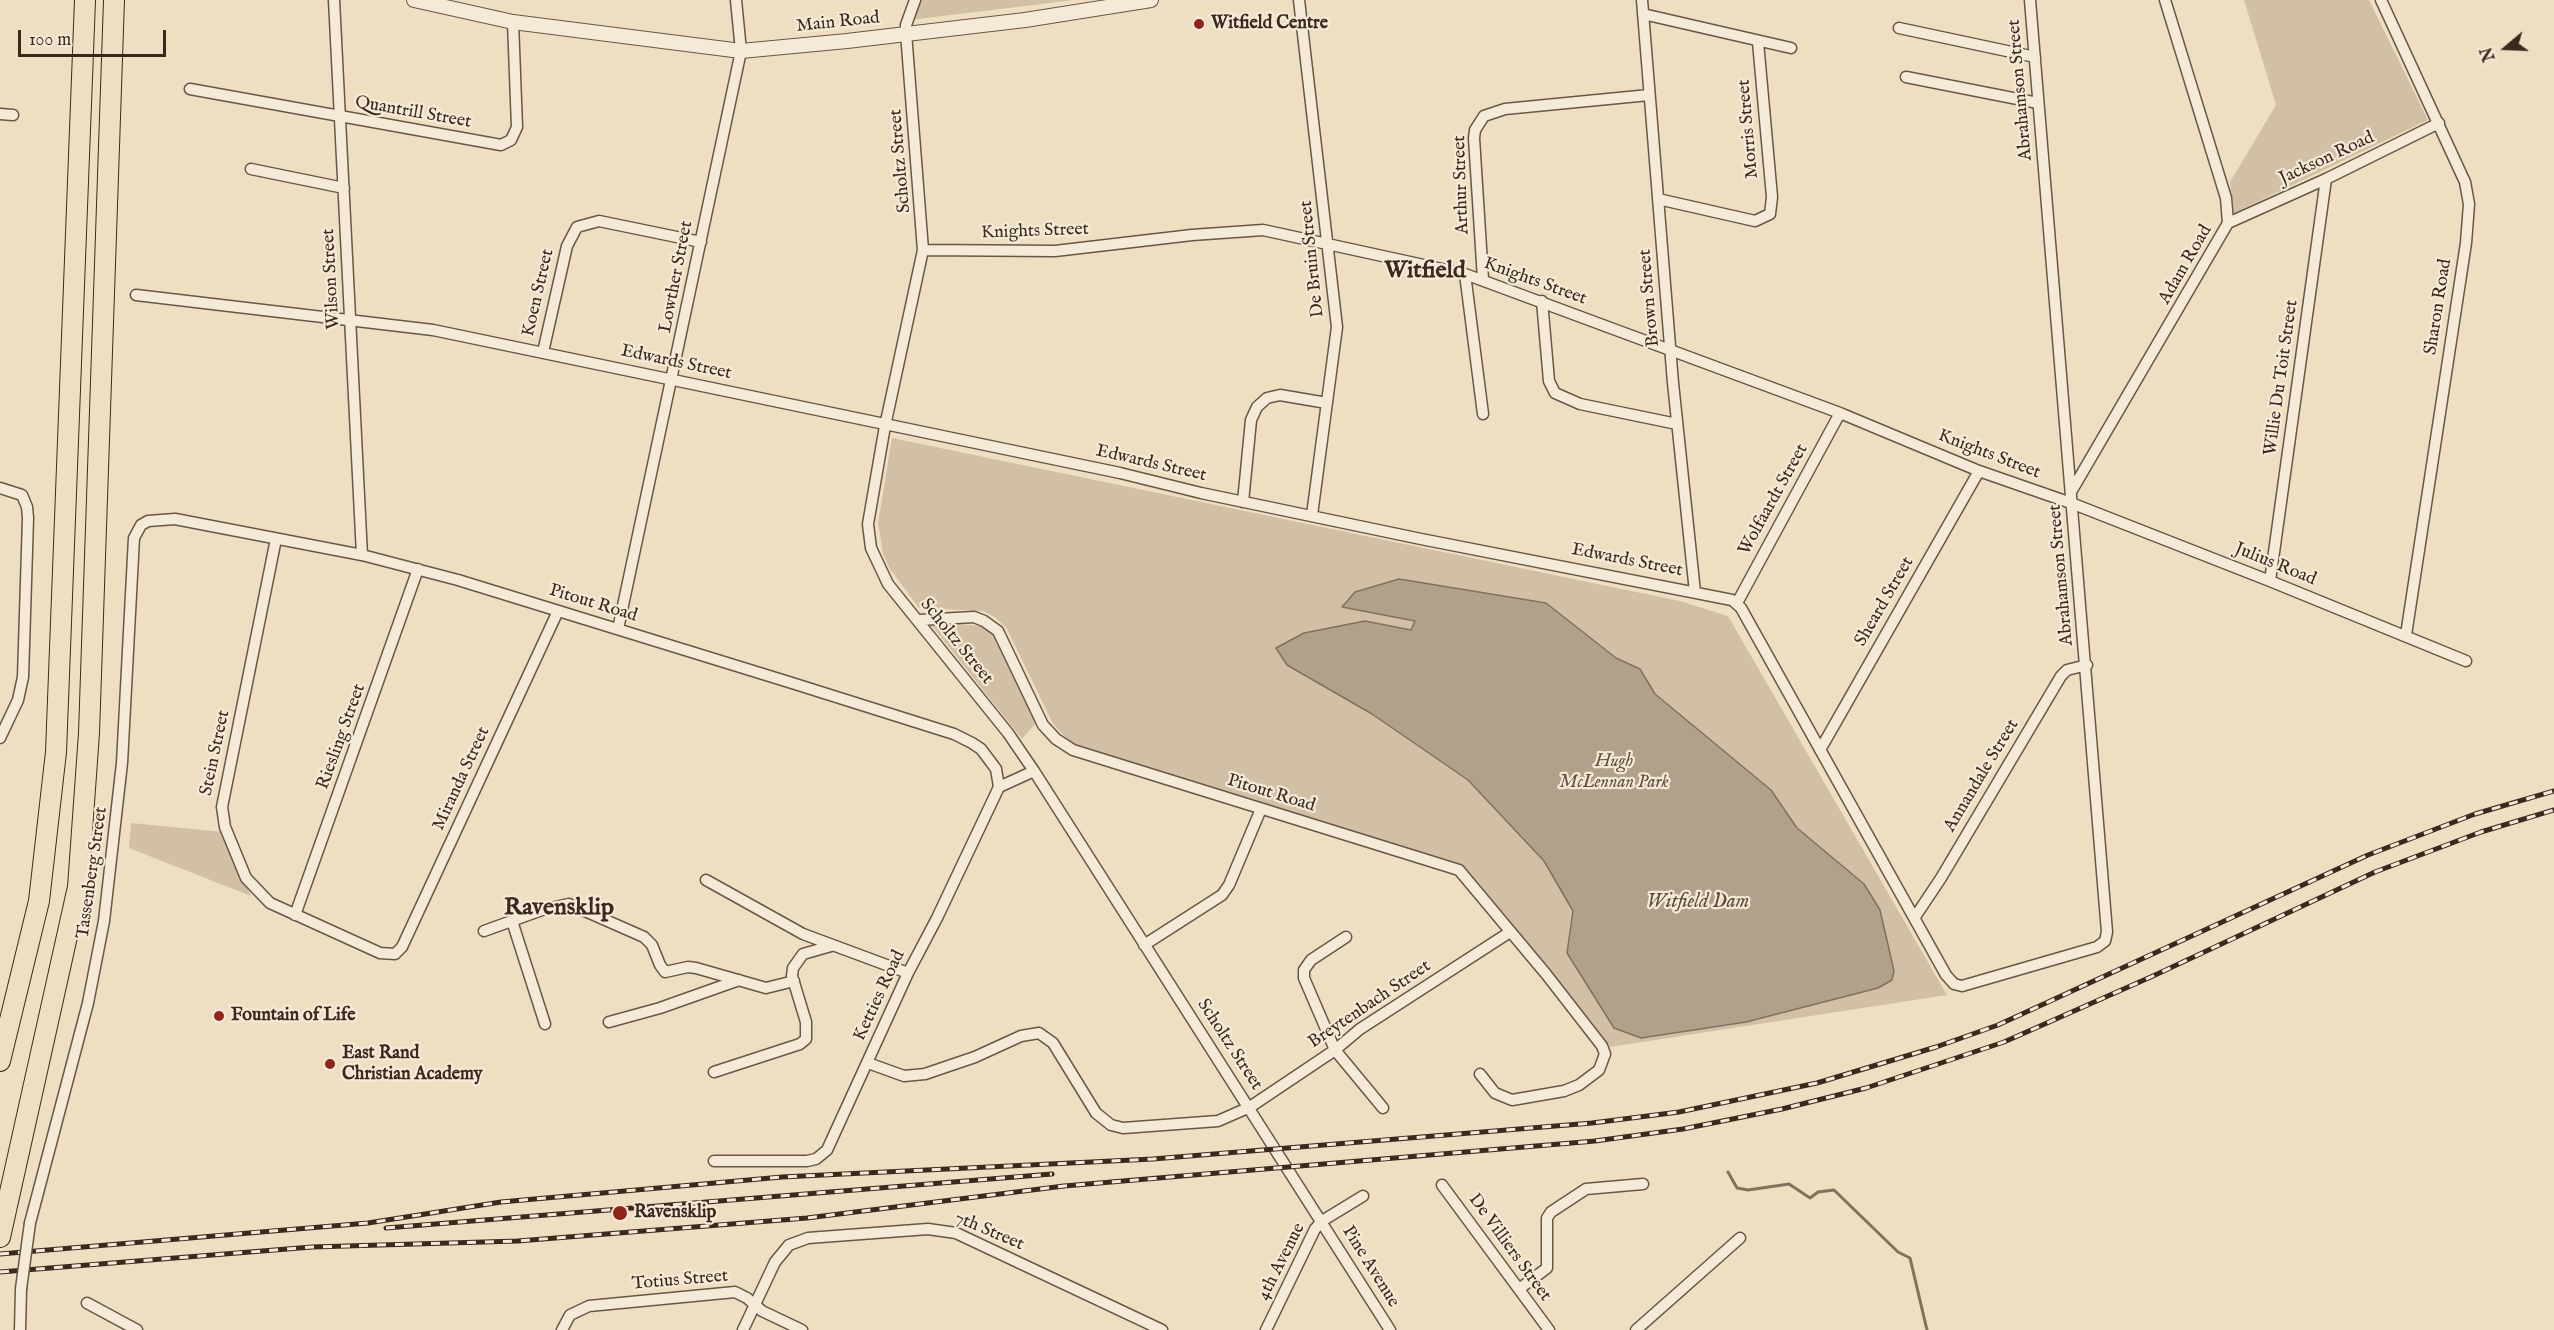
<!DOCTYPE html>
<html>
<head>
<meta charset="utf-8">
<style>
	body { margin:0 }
	#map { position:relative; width:2554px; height:1330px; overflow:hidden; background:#efdfc2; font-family:"IM FELL English",serif }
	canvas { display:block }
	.north { position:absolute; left:2476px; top:18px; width:60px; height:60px; -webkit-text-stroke:4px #f5ead7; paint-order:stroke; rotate:251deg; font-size:16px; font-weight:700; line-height:24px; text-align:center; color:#3c291d }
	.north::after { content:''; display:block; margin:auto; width:21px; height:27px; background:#3c291d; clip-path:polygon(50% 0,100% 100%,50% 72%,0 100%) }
	.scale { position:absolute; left:18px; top:30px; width:148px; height:27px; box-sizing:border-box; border:3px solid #3c291d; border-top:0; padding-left:8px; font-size:18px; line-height:21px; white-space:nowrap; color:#3c291d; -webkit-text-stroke:4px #f5ead7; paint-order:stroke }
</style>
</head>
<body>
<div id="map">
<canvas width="2554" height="1330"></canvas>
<div class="north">N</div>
<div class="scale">100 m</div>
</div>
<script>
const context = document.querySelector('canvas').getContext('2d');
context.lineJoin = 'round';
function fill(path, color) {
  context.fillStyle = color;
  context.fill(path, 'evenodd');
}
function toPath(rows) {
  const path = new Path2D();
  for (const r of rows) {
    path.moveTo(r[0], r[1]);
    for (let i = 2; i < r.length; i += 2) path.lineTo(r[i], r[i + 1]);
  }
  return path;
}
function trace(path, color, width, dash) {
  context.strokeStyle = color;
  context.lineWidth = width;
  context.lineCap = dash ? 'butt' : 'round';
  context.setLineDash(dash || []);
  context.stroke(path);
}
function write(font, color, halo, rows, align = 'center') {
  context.font = font + ' "IM FELL English",serif';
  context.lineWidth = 4.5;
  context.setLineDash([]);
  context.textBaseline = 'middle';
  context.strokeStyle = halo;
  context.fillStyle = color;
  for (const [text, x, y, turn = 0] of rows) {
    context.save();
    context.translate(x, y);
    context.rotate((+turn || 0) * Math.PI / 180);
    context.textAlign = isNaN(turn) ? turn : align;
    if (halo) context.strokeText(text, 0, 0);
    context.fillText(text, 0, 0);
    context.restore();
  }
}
fill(toPath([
	[919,0,1074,0,910,20],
	[2244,0,2369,0,2428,120,2234,213,2230,182,2276,105],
	[892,438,1680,601,1728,616,1947,995,1610,1047,1510,923,1460,866,1078,750,1053,724,1007,629,996,618,983,611,919,608,890,569,883,554,878,523],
	[929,622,984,626,996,636,1036,723,1022,739],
	[131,823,224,832,251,896,129,848]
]), '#d1c0a6');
const water = toPath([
	[1399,579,1546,603,1616,658,1640,669,1655,694,1771,790,1797,828,1864,884,1880,910,1894,971,1892,980,1878,988,1746,1022,1641,1038,1614,1028,1567,953,1573,911,1544,861,1468,780,1372,714,1287,665,1276,648,1304,633,1365,621,1411,630,1415,621,1342,607,1355,592,1399,579]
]);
fill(water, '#b2a18a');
trace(water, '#83715e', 1.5);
trace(toPath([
	[1728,1172,1737,1188,1748,1190,1789,1184,1810,1198,1818,1192,1834,1190,1898,1252,1910,1258,1927,1330]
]), '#83715e', 3);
const minor = toPath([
	[334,0,362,555],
	[915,0,906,25,906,33,923,250,885,426,868,524,871,548,888,584,1008,733,1034,771,1390,1330],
	[1299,0,1337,327,1312,515],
	[1642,0,1673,383,1695,592],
	[2381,0,2465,182,2469,204,2466,243,2406,635],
	[1643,14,1791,48],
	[1899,28,2035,57],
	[1906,77,2038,103],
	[190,89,501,145,511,140,517,127,513,22],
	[0,114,13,115],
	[251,169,344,188],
	[1658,199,1755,221,1770,214,1772,197,1758,42],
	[2228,223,2326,179,2439,123],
	[923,250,1055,251,1192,235,1263,230,1465,274,1840,413,1979,471,2071,503,2270,581,2466,661],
	[1465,274,1483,414],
	[1483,279,1474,138,1475,130,1484,116,1505,109,1649,95],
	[136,295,433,330,1120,473,1201,493,1421,539,1732,600,1741,608,1946,975,1954,984,1962,986,2097,947,2105,941,2107,932,2030,0],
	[1542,301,1549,381,1555,393,1580,404,1677,424],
	[543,352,567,246,577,227,599,221,701,242],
	[0,488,22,495,27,507,28,518,23,677,18,700,0,738],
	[2071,492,2228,223,2226,198,2165,0],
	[1243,502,1251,420,1257,407,1267,398,1280,395,1327,403],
	[276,539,222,807,225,827,246,878,270,903,380,953,395,954,402,947,558,611],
	[2270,581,2326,179],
	[1737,603,1840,413],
	[919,620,974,617,984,621,998,631,1043,725,1056,739,1073,750,1459,870,1546,974,1602,1046,1605,1054,1599,1070,1579,1085,1564,1091,1512,1100,1495,1093,1480,1074],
	[618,629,741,51,736,0],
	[1820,750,1979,471],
	[706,880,803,934,908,973],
	[295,915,418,569],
	[1915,917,1941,878,2061,676,2067,670,2087,665],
	[512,921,545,1024],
	[484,931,542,910,569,904,644,937,652,945,660,965,665,972,688,967,696,968,766,988,794,981],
	[1346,937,1311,960,1304,970,1304,978,1335,1050,1383,1108],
	[1144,945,1222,895,1229,885,1261,809],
	[609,1022,660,1008,739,980],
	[868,1063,904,1076,925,1074,975,1057,1021,1036,1039,1033,1053,1043,1096,1113,1111,1125,1123,1128,1218,1121,1250,1107,1335,1050,1360,1029,1510,932],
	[714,1072,800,1044,806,1039,806,1022,792,976,793,968,803,954,831,946],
	[714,1161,807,1161,816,1159,827,1150,908,973,937,918,999,787,1034,771],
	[1442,1185,1549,1330],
	[30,1223,88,1003,104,921,122,763,134,538,141,525,148,521,175,519,362,555,458,580,792,683,954,734,972,743,981,749,996,769,999,787],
	[1519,1289,1547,1268,1547,1218,1551,1212,1586,1189,1643,1184],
	[87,1303,137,1330],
	[20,1330,21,1289],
	[562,1330,570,1315,589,1306,735,1292,747,1298,762,1311,802,1330],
	[743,1330,775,1262,789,1245,808,1238,928,1229,956,1233,1162,1330],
	[1266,1330,1315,1229,1322,1221,1363,1196],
	[1636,1330,1740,1238]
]);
const tertiary = toPath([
	[414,0,513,22,741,51,847,41,1025,20,1151,0]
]);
const motorway = toPath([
	[0,1061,39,901,56,752,85,0],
	[0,1237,78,887,89,733,114,0]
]);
trace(minor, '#695646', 13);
trace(tertiary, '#695646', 16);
trace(motorway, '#3c291d', 22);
trace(minor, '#f5ead7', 10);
trace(tertiary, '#f5ead7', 14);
trace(motorway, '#efdfc2', 20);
const rail = toPath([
	[386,1228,1052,1174],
	[0,1254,368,1223,501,1202,782,1177,1153,1159,1592,1123,1679,1112,1817,1083,1936,1047,1998,1025,2368,855,2475,814,2554,791],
	[0,1272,312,1247,518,1241,807,1218,1064,1186,1595,1141,1683,1129,1782,1109,1866,1088,2004,1042,2153,976,2375,872,2481,832,2554,810]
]);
trace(rail, '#3c291d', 5);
trace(rail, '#f5ead7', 3, [9]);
const minorBridge = toPath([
	[21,1289,30,1223]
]);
trace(minorBridge, '#695646', 13, []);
trace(minorBridge, '#f5ead7', 10);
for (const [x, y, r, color] of [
	[1199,24,6,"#8f2418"],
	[219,1016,6,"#8f2418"],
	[330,1064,6,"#8f2418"],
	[620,1213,8,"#8f2418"]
]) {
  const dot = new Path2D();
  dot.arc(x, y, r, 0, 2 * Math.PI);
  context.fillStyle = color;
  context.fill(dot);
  trace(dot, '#f5ead7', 2);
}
write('18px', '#3c291d', '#f5ead7', [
	["Main Road",838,23,-6],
	["Abrahamson Street",2021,90,-95],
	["Quantrill Street",413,113,10],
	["Morris Street",1749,129,-95],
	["Jackson Road",2327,159,-25],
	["Scholtz Street",901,161,-95],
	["Arthur Street",1462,185,-92],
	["Knights Street",1035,232,-2],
	["De Bruin Street",1313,259,-96],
	["Adam Road",2186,265,-60],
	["Lowther Street",677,277,-79],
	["Wilson Street",332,279,-93],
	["Knights Street",1535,282,20],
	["Koen Street",539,293,-77],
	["Brown Street",1650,298,-95],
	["Sharon Road",2439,307,-81],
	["Edwards Street",676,363,12],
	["Willie Du Toit Street",2282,378,-82],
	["Knights Street",1989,455,21],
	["Edwards Street",1151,464,13],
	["Wolfaardt Street",1774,500,-61],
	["Edwards Street",1627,561,11],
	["Julius Road",2275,565,22],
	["Abrahamson Street",2062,575,-95],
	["Sheard Street",1885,602,-60],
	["Pitout Road",593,604,17],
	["Scholtz Street",956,642,51],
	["Riesling Street",342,737,-70],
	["Stein Street",216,753,-78],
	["Annandale Street",1982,776,-59],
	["Miranda Street",462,779,-65],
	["Pitout Road",1271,794,17],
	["Tassenberg Street",93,873,-82],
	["Ketties Road",880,996,-65],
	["Breytenbach Street",1370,1005,-34],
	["Scholtz Street",1229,1045,57],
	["7th Street",989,1232,23],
	["De Villiers Street",1509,1248,54],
	["4th Avenue",1282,1262,-63],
	["Pine Avenue",1370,1267,58],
	["Totius Street",680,1281,-5]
]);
write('bold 18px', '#3c291d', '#f5ead7', [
	["Witfield Centre",1211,24],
	["Fountain of Life",231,1016],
	["East Rand",342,1054],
	["Christian Academy",342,1075],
	["Ravensklip",634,1213]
], 'left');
write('italic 18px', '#614f3f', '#f5ead7', [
	["Hugh",1614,762],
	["McLennan Park",1614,783]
]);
write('italic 20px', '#5f4d3e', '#f5ead7', [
	["Witfield Dam",1698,903]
]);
write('bold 24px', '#3c291d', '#f5ead7', [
	["Witfield",1425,272],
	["Ravensklip",559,909]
]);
</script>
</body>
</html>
